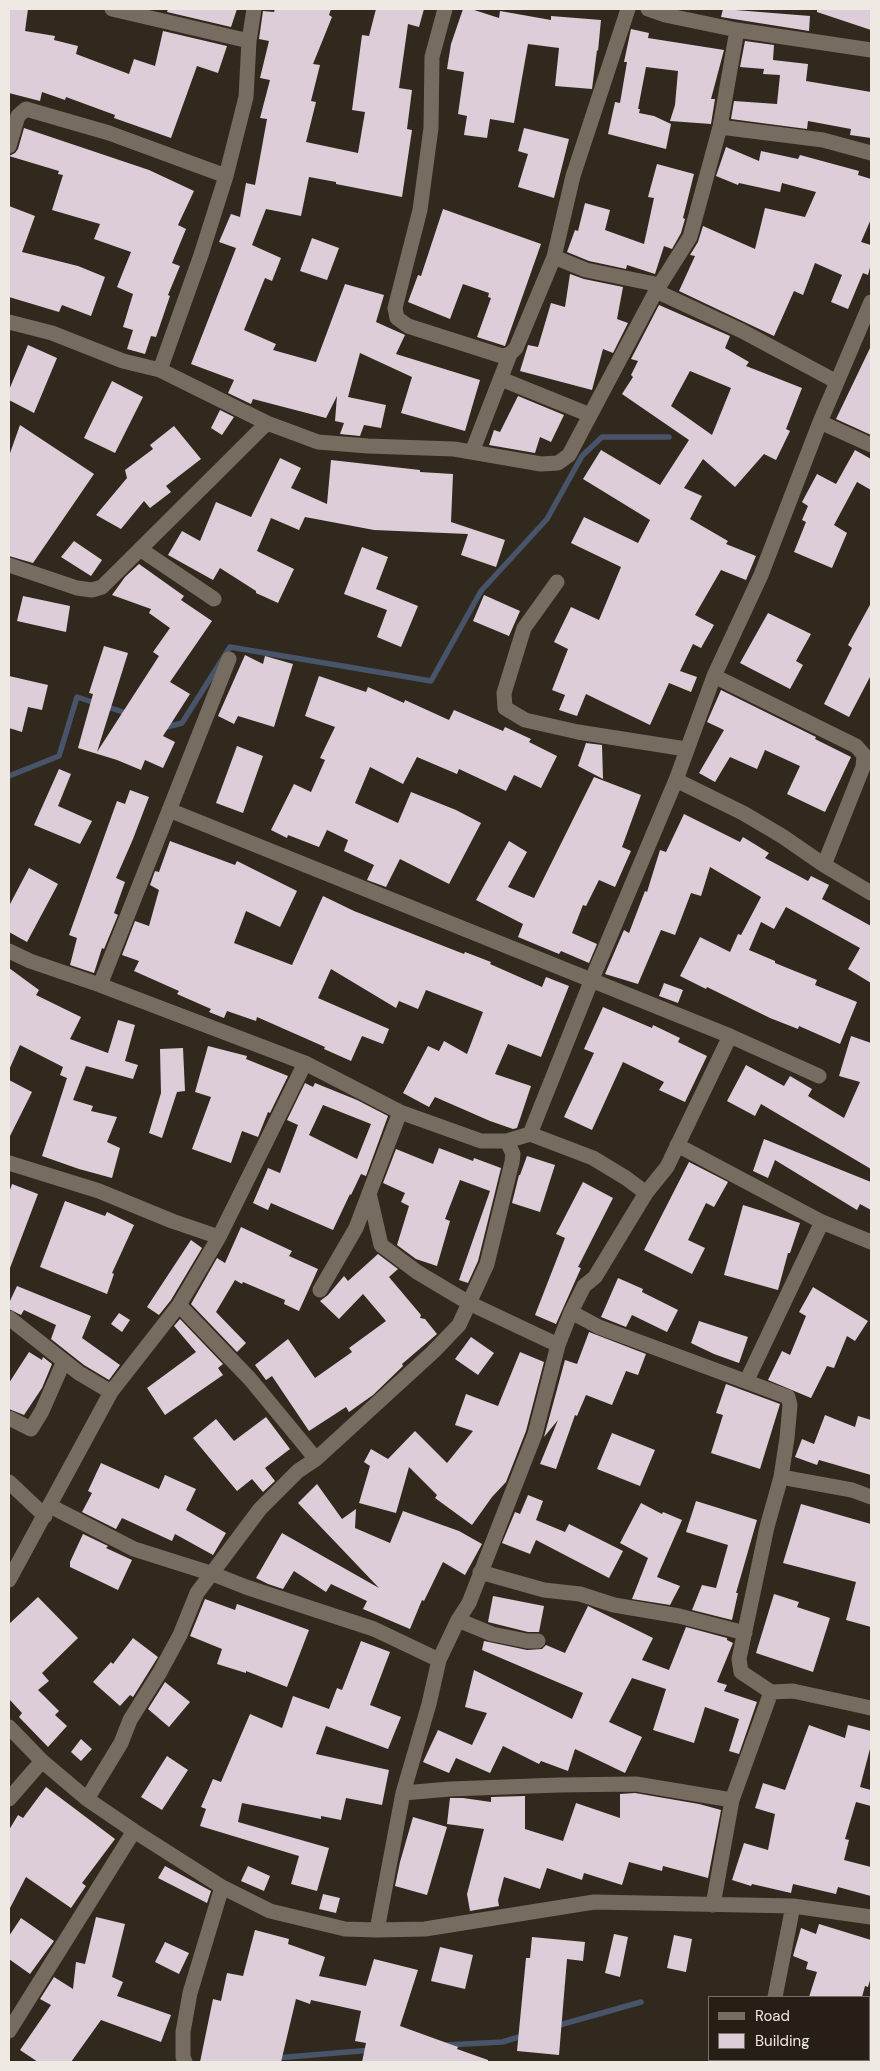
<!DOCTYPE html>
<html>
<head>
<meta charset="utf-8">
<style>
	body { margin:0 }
	#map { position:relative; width:880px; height:2071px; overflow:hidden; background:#31291e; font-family:"DM Sans",sans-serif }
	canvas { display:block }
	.frame { position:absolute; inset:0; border:10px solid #eee9e2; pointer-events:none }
	.legend { position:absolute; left:708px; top:1996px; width:162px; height:65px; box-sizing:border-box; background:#271f15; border:1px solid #777067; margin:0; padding:6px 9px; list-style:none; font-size:15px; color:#eee9e2 }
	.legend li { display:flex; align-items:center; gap:10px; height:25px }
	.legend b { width:25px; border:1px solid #777067 }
</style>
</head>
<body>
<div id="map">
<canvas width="880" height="2071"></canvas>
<div class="frame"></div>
<ul class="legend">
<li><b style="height:6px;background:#766d60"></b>Road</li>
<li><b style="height:14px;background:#ddcdd8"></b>Building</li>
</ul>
</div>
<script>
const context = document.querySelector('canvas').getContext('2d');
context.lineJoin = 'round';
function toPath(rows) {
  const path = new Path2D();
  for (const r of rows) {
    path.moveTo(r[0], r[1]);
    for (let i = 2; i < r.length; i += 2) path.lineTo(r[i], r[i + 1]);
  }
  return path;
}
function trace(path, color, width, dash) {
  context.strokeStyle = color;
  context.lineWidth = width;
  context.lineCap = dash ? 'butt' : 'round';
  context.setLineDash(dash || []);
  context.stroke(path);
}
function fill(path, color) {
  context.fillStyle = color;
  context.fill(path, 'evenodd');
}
trace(toPath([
	[164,726,167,727,182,723,230,647,431,681,481,591,547,519,582,456,602,437,669,437],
	[9,776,59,756,77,697,129,714],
	[556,2026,641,2002],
	[446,2045,502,2042,526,2035],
	[276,2058,372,2050]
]), '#475469', 5.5);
fill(toPath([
	[9,9,28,9,25,31,55,36,54,40,78,46,76,54,129,74,134,59,155,66,163,31,227,46,218,73,197,66,171,138,114,118,115,115,66,97,65,100,42,92,40,101,9,93],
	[168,9,237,9,231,27,167,12],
	[275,9,331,9,329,15,332,17,313,64,320,65,311,101,316,102,306,142,358,153,365,112,352,110,362,35,369,36,376,9,424,9,419,27,408,24,399,88,412,90,407,129,412,130,402,197,336,184,336,182,309,177,301,216,266,209,252,245,281,258,272,281,265,278,244,330,276,344,273,350,316,362,345,284,384,295,376,322,405,335,396,354,480,380,465,431,401,413,412,377,360,353,348,397,386,405,381,428,364,425,360,436,340,434,344,423,335,421,337,396,326,418,253,399,251,404,228,393,234,380,191,364,236,248,219,242,231,214,240,217,246,183,255,185,267,119,260,118,270,80,260,78,269,41,259,39,263,11,274,12],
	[463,9,471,9,499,18,500,11,551,20,551,16,601,20,598,51,597,50,592,89,555,86,559,48,528,44,514,123,490,119,487,138,464,135,467,116,458,114,464,72,447,69,451,44],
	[723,9,810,16,809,31,721,17],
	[817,9,871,9,871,30,817,12],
	[631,29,649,33,648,38,724,50,711,99,715,99,711,124,670,121,675,105,678,71,646,67,638,109,640,109,639,113,654,116,671,124,666,149,608,134,615,102,620,103,627,62,624,62],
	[745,41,774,45,773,60,808,64,806,81,871,92,871,138,850,135,851,129,808,121,807,129,731,119,734,101,777,104,780,75,763,74,764,69,740,67],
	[24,128,149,170,194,191,178,225,186,229,172,263,180,266,168,295,170,296,156,337,151,336,145,354,127,349,133,330,123,327,133,294,117,287,131,252,94,239,100,224,52,210,63,175,58,174,59,171,9,156,15,153,18,149],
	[524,128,569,139,554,198,518,187,528,154,518,151],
	[726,147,759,161,761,151,798,159,800,155,859,171,858,175,871,179,871,219,861,242,871,245,871,264,868,275,863,273,848,309,831,302,842,275,815,263,803,295,794,291,774,336,679,291,695,256,690,255,698,242,703,226,755,249,765,208,805,217,816,192,782,183,780,192,739,183,738,185,716,176],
	[657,164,694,174,683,218,685,219,681,233,672,249,664,246,655,274,627,265,626,269,589,261,567,252,575,230,578,231,585,203,610,210,605,230,644,244,654,198,648,197],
	[9,206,35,216,22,252,78,266,105,277,91,316,62,305,59,312,9,297],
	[443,209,541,244,505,346,477,337,491,298,488,297,489,293,463,284,450,319,408,302,418,275,421,276],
	[312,238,339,248,327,280,300,271],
	[570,274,584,279,623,287,617,319,628,323,613,353,603,349,592,390,520,371,528,345,538,347,551,303,565,307],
	[659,305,730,336,725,348,749,362,746,366,802,388,786,429,790,431,776,460,764,454,735,487,703,459,684,488,702,496,690,519,728,541,726,544,756,556,746,580,721,570,695,615,714,625,701,648,693,644,680,671,697,677,691,692,669,683,650,725,586,694,577,716,559,710,565,695,552,690,568,649,554,642,571,607,599,620,621,567,571,543,584,517,638,543,650,520,583,479,601,450,660,485,689,440,622,394,633,377,631,375,638,361,631,359],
	[690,371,731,388,712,435,671,406],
	[28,345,57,358,34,413,9,400,9,390],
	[871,346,871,435,836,419],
	[112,381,143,397,115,453,84,438],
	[518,396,564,415,551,442,540,437,535,453,489,445,494,430,500,432],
	[220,410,234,417,222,435,211,428],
	[20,425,94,474,33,563,9,556,9,456],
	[174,426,201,459,166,486,171,492,150,508,144,501,121,529,96,515,127,478,125,470,153,449,150,445],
	[855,450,871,459,871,490,857,482,834,525,847,533,832,568,794,552,806,522,802,520,808,506,802,502,817,474,836,484],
	[280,458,301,468,291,488,327,504,331,460,420,470,420,472,453,474,451,522,505,540,496,567,461,555,468,534,374,530,305,517,299,530,271,518,257,551,294,569,278,603,256,593,256,591,220,568,213,580,168,555,182,531,200,541,216,502,251,517],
	[74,541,102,560,91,576,61,557],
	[362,547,388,557,376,589,418,606,401,647,377,637,387,610,344,594],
	[139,564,184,596,181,600,212,621,170,682,190,694,163,736,175,742,163,768,145,760,141,770,117,760,78,748,93,694,89,693,104,646,128,653,97,752,159,656,153,652,170,628,149,613,151,609,112,595,125,577],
	[484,595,520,611,509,636,473,621],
	[23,596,70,606,66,632,17,621],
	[871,603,871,675,849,717,824,704,852,648,848,645],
	[768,613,811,634,796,661,803,665,790,689,740,663],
	[245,655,263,664,265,656,293,664,274,727,238,716,234,724,218,716],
	[9,676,48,685,42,710,28,707,22,732,9,728],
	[319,676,366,692,368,687,404,703,405,700,449,720,454,710,503,731,505,727,531,739,529,742,557,756,541,788,514,775,506,791,459,769,457,774,417,757,403,784,370,767,355,803,398,823,411,792,456,810,481,823,449,884,400,859,386,887,367,880,374,865,344,851,348,840,327,830,319,847,288,835,287,838,271,830,294,784,311,792,325,760,320,758,335,727,305,716],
	[721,690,816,737,815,739,851,757,825,812,787,794,800,766,765,750,757,769,730,757,715,782,699,773,724,730,707,722],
	[586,743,602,745,603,779,578,766],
	[237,746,263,756,243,813,216,803],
	[59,769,71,774,58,806,92,821,80,844,34,825],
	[594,777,641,795,622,847,631,851,615,887,599,880,586,906,583,905,572,933,597,944,589,963,561,951,559,954,518,937,523,924,476,900,509,841,527,852,508,887,534,898],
	[130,790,149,797,133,839,116,878,125,882,114,913,118,915,104,949,102,948,94,973,70,965,77,938,69,935,117,801,125,804],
	[684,814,740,842,743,837,769,853,765,858,808,881,811,876,829,885,822,899,871,926,871,983,848,969,860,948,786,907,774,929,761,922,749,950,775,961,775,963,817,980,815,985,857,1002,840,1044,799,1026,798,1029,770,1018,707,987,706,989,680,976,700,937,730,952,738,934,741,935,761,897,710,867,701,896,691,893,675,935,661,930,638,984,605,974,624,930,629,933,645,891,647,892,660,850,666,852],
	[170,841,235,865,237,861,297,891,280,927,246,911,234,943,292,965,323,896,354,911,464,954,465,952,491,962,490,964,542,987,546,977,569,986,541,1057,508,1044,495,1074,531,1086,517,1128,513,1129,490,1121,435,1097,429,1107,403,1093,428,1046,439,1051,444,1041,467,1054,483,1012,426,990,418,1009,399,1001,396,1008,331,969,318,998,389,1029,383,1044,362,1036,351,1061,324,1049,325,1047,257,1017,256,1021,227,1011,224,1018,209,1012,211,1009,177,994,179,991,134,971,139,961,122,955,135,921,149,926,159,890,150,885,155,871,159,872],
	[29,868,58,884,27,942,9,932,9,906],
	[9,968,39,990,36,995,81,1017,70,1039,108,1053,118,1020,135,1025,125,1061,138,1065,133,1079,86,1066,73,1100,93,1106,91,1111,117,1117,107,1142,120,1148,112,1178,79,1169,42,1156,67,1078,60,1075,63,1067,20,1045,9,1070],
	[664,983,683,990,678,1003,659,996],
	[603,1007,652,1028,653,1025,680,1038,678,1042,707,1056,685,1102,659,1090,664,1082,623,1062,592,1130,564,1117,594,1053,584,1049],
	[851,1036,871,1043,871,1169,761,1104,755,1116,727,1101,746,1065,784,1086,790,1076,812,1089,808,1096,844,1118,860,1082,839,1076],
	[208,1046,247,1056,246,1059,288,1076,270,1113,268,1112,258,1137,242,1131,231,1163,192,1149,211,1097,195,1092],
	[183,1048,185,1091,177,1092,162,1138,149,1133,161,1093,160,1049],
	[9,1080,32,1092,9,1138],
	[305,1083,313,1087,315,1083,357,1100,388,1116,366,1176,361,1174,351,1195,350,1194,333,1230,271,1203,268,1210,253,1203,268,1168,280,1173,298,1125,287,1120],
	[323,1105,371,1124,357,1159,309,1135],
	[764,1139,871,1182,871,1210,860,1204,857,1210,775,1160,768,1178,753,1171],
	[439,1148,473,1161,474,1158,501,1168,478,1261,468,1283,459,1280,490,1191,460,1180,445,1219,450,1221,437,1266,416,1259,397,1245,409,1206,401,1202,405,1193,383,1183,396,1149,433,1164],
	[527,1156,555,1165,540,1212,512,1203,519,1175,520,1175],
	[689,1162,728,1182,714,1207,706,1203,688,1240,705,1248,692,1274,644,1250],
	[583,1182,613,1198,578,1267,581,1268,556,1324,535,1315,565,1238,556,1234],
	[12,1184,38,1194,10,1268,9,1193],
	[65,1201,105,1216,107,1212,134,1225,112,1273,114,1274,107,1294,40,1267],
	[743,1205,800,1223,790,1253,788,1253,778,1290,724,1275],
	[241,1227,292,1251,289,1256,318,1269,299,1311,284,1304,285,1300,243,1282,242,1284,235,1280,216,1312,246,1343,237,1352,191,1304,217,1258,225,1263],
	[191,1240,202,1248,171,1300,159,1315,147,1307],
	[378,1254,398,1269,389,1277,421,1315,420,1318,425,1319,437,1334,402,1364,403,1366,373,1395,349,1412,346,1407,309,1431,272,1376,266,1380,255,1365,288,1339,315,1378,352,1352,349,1348,386,1321,363,1294,339,1319,320,1301,328,1295,344,1276,348,1281],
	[618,1278,643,1289,642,1292,678,1310,667,1332,632,1315,626,1327,601,1317],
	[17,1286,91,1316,82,1338,120,1365,109,1380,84,1365,51,1339,56,1325,24,1310,21,1315,9,1309,9,1303],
	[813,1287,868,1321,855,1341,847,1336,834,1368,827,1366,811,1398,768,1380,782,1351,790,1355,806,1316,799,1312],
	[119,1313,130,1320,122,1332,111,1324],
	[180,1319,223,1364,218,1368,223,1375,165,1415,147,1388,196,1352,174,1326],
	[699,1321,748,1337,739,1363,714,1354,691,1343],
	[589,1332,646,1354,638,1375,626,1371,612,1405,586,1395,577,1416,575,1415,556,1469,540,1464,558,1420,544,1437,565,1360,577,1364],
	[471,1337,494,1353,478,1375,455,1359],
	[29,1352,42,1360,43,1357,52,1364,42,1388,24,1415,9,1409,9,1383],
	[520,1352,544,1362,526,1431,506,1482,492,1497,472,1525,435,1498,437,1495,409,1467,396,1513,359,1503,370,1466,364,1462,371,1449,388,1459,415,1431,447,1463,473,1431,455,1425,466,1394,498,1406],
	[726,1384,780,1404,760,1469,711,1453,723,1415,716,1413],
	[825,1415,855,1427,858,1416,871,1420,871,1475,819,1460,817,1465,795,1457,802,1439,814,1444],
	[266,1417,290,1449,265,1468,275,1481,263,1492,252,1479,237,1491,193,1438,216,1419,234,1441],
	[612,1433,655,1450,640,1486,597,1469],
	[101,1463,159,1489,165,1475,196,1489,186,1510,226,1533,213,1555,175,1534,172,1541,122,1518,116,1529,82,1512,92,1493,88,1491],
	[317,1484,342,1519,356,1509,355,1528,390,1543,403,1511,459,1531,482,1544,465,1575,443,1562,424,1601,422,1600,410,1629,363,1609,367,1601,331,1584,326,1592,294,1571,283,1589,268,1584,256,1578,282,1533,379,1588,298,1503],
	[528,1495,543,1501,536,1520,565,1532,569,1524,623,1551,609,1578,536,1540,530,1554,502,1543,515,1512,520,1514],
	[696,1501,757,1520,736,1593,738,1593,732,1620,692,1610,702,1585,716,1588,728,1545,686,1532],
	[641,1503,662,1514,663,1512,682,1520,657,1577,680,1586,670,1605,632,1599,648,1558,620,1543],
	[801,1504,871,1524,871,1627,846,1620,856,1582,783,1563],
	[83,1534,108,1546,106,1548,132,1560,118,1590,70,1567,70,1562],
	[774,1594,799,1602,797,1607,830,1618,813,1672,756,1653],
	[493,1596,544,1606,539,1632,528,1632,488,1622],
	[38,1597,78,1638,42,1673,49,1681,38,1690,59,1711,55,1715,67,1726,48,1747,19,1717,22,1713,9,1699,9,1624],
	[205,1599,235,1610,237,1604,309,1630,287,1687,246,1671,246,1673,217,1664,222,1649,190,1636],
	[588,1606,653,1638,642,1660,669,1670,686,1627,727,1638,727,1640,733,1643,717,1682,727,1685,724,1691,757,1702,739,1754,729,1751,739,1719,705,1707,694,1743,653,1730,666,1689,632,1678,609,1722,642,1737,625,1773,575,1749,568,1771,541,1761,539,1764,503,1746,490,1773,456,1758,449,1773,423,1762,438,1730,472,1745,487,1713,465,1707,474,1670,572,1719,583,1693,482,1650,484,1641,527,1650,542,1649,546,1645,565,1653],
	[133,1638,158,1657,133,1697,130,1695,120,1706,93,1682,111,1662,113,1664],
	[361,1641,390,1652,370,1705,401,1717,388,1749,326,1726,316,1754,389,1770,382,1805,346,1798,341,1820,321,1816,321,1819,242,1803,238,1822,329,1848,317,1891,291,1884,299,1856,200,1826,206,1809,201,1807,213,1779,221,1782,250,1714,282,1728,293,1696,329,1709,337,1688,342,1690],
	[165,1682,190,1702,169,1727,148,1709],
	[809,1725,845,1738,848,1725,871,1731,871,1745,860,1787,871,1790,871,1806,856,1802,845,1839,849,1840,844,1860,871,1867,871,1896,838,1887,836,1894,793,1884,791,1893,752,1884,751,1886,732,1880,744,1843,768,1850,775,1814,755,1808,763,1783,785,1790],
	[81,1739,92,1749,81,1761,71,1752],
	[167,1756,188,1770,162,1810,141,1797],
	[46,1787,115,1839,82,1883,86,1886,71,1908,26,1877,9,1910,9,1830,18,1815,23,1818],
	[635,1793,699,1804,721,1810,708,1878,663,1866,662,1871,629,1862,622,1885,584,1873,582,1880,547,1868,540,1889,504,1877,498,1900,499,1906,470,1911,467,1894,484,1829,447,1824,450,1798,463,1798,491,1802,491,1797,525,1796,525,1829,563,1841,576,1803,620,1818,620,1794],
	[413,1817,447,1827,427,1895,395,1886,400,1862],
	[165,1866,211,1891,207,1903,158,1878],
	[248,1866,270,1876,264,1891,241,1881],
	[323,1894,340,1898,336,1913,319,1909],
	[96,1917,125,1924,112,1977,123,1982,117,1996,171,2015,161,2042,101,2020,71,2062,38,2062,20,2050,51,2005,40,1999,54,1977,73,1989,76,1962,85,1964],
	[21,1918,54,1941,30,1974,9,1959,9,1936],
	[819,1924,871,1940,871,1977,868,1987,865,1986,862,1997,809,1997,817,1972,806,1969,808,1962,793,1956,801,1928,816,1934],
	[255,1930,289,1939,288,1944,325,1957,319,1976,366,1986,374,1959,418,1970,400,2026,458,2047,457,2049,488,2060,488,2062,362,2062,366,2043,355,2041,361,2011,311,2000,310,2004,296,1999,281,2062,200,2062,213,1999,221,2001,227,1973,243,1976],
	[614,1934,628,1937,620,1977,605,1973],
	[674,1935,692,1939,686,1972,667,1968],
	[532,1937,585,1942,583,1961,567,1959,559,2055,517,2051,526,1958,530,1958],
	[165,1942,189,1953,179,1974,155,1962],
	[440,1947,473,1955,465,1989,431,1981]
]), '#ddcdd8');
trace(toPath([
	[112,9,249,41],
	[445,9,432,57,431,128,420,210,395,308,397,318,408,326,502,356,510,354],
	[648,9,665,15,737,30,871,50],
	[720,127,823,140,871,153],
	[9,146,18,116,26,109,109,133,226,176],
	[554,257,586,270,660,285],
	[656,291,742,331,837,382],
	[9,322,52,333,123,361,160,370,267,423,318,442,368,446,454,449,541,464,558,463,569,455,656,291,690,237,720,127,737,30],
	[160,370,201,255,226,176,246,97,249,41,254,9],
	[501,379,590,415],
	[820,422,871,445],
	[472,452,510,354,516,348,554,257,573,176,628,9],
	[140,549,214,599],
	[9,565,77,588,92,590,102,587,267,423],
	[557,582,524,628,504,693,505,708,525,720,578,732,686,749],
	[714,676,856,746,864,755,863,767,824,865],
	[676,780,743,813,782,836,824,865,871,893],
	[169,810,730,1036,819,1076],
	[9,951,30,961,100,985,305,1063],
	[100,985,229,659],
	[530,1134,593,1158,626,1178,646,1193],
	[677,1145,822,1222,871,1242],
	[9,1163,99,1191,172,1221,219,1237],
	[369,1193,381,1245,417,1272,469,1303,558,1345],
	[320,1290,356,1228,400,1112],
	[179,1305,250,1379,316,1459],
	[571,1312,599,1327,788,1397,790,1405,787,1438,781,1477,767,1527,739,1659,741,1672,771,1692,793,1691,871,1708],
	[9,1318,79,1373,111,1392],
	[747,1380,822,1222],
	[9,1418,31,1429,42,1411,64,1361],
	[781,1477,852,1490,871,1497],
	[9,1482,45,1516],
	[50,1506,134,1549,213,1574,246,1587,374,1629,439,1660],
	[480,1572,544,1590,580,1594,614,1605,679,1616,745,1633],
	[9,1580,111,1392,179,1305,219,1237,305,1063,400,1112,481,1141,507,1141,530,1134,592,979,676,780,714,676,761,575,820,422,871,302],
	[458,1620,492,1634,527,1641,538,1641],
	[9,1727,42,1761,87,1799,134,1831,222,1887,270,1911,345,1929,377,1930,425,1929,594,1902,793,1906,871,1917],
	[403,1793,450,1789,559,1785,636,1784,732,1800],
	[9,1799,42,1761],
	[87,1799,121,1743,130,1720,160,1672,180,1635,197,1593,260,1509,298,1471,316,1459,433,1352,459,1325,487,1264,512,1162,513,1154,507,1141],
	[713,1905,732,1800,771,1692],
	[377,1930,403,1793,429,1704,439,1660,458,1620,469,1603,535,1434,558,1345,571,1312,584,1286,595,1277,646,1193,667,1167,730,1036],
	[775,1997,793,1906],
	[9,2031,134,1831],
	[185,2062,183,2057,183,2032,190,1993,222,1887],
	[761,2062,762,2060]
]), '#766d60', 15);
</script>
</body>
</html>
